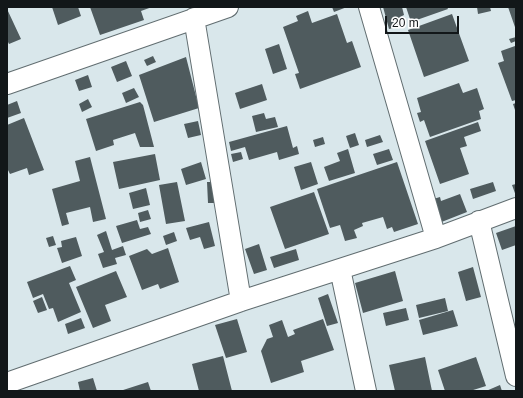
<!DOCTYPE html>
<html>
<head>
<meta charset="utf-8">
<style>
	body { margin:0 }
	#map { position:relative; width:523px; height:398px; overflow:hidden; background:#d9e7eb; font-family:Helvetica,sans-serif }
	canvas { display:block }
	.frame { position:absolute; inset:0; border:8px solid #121719; pointer-events:none }
	.scale { position:absolute; left:385px; top:16px; width:74px; height:18px; box-sizing:border-box; border:2px solid #121719; border-top:0; padding-left:5px; font-size:12px; line-height:14px; white-space:nowrap; color:#121719; -webkit-text-stroke:3px #fff; paint-order:stroke }
</style>
</head>
<body>
<div id="map">
<canvas width="523" height="398"></canvas>
<div class="frame"></div>
<div class="scale">20 m</div>
</div>
<script>
const context = document.querySelector('canvas').getContext('2d');
context.lineJoin = 'round';
function fill(path, color) {
  context.fillStyle = color;
  context.fill(path, 'evenodd');
}
function toPath(rows) {
  const path = new Path2D();
  for (const r of rows) {
    path.moveTo(r[0], r[1]);
    for (let i = 2; i < r.length; i += 2) path.lineTo(r[i], r[i + 1]);
  }
  return path;
}
function trace(path, color, width, dash) {
  context.strokeStyle = color;
  context.lineWidth = width;
  context.lineCap = dash ? 'butt' : 'round';
  context.setLineDash(dash || []);
  context.stroke(path);
}
fill(toPath([
	[52,7,78,7,81,16,58,25],
	[90,7,152,7,141,11,144,20,100,35],
	[332,7,347,7,334,12],
	[383,7,402,7,404,15,400,17,402,26,389,29],
	[406,7,447,7,448,9,411,22],
	[477,7,490,7,491,11,478,14],
	[508,7,516,7,516,30],
	[7,9,21,39,9,44,7,40],
	[308,11,312,23,337,14,347,43,352,41,361,67,300,89,295,74,299,73,283,27,298,21,296,16],
	[452,14,469,61,424,77,408,30],
	[516,37,516,41,511,43,509,39],
	[279,44,287,69,273,74,265,49],
	[515,46,516,50,516,100,512,101,498,63,504,61,501,51],
	[153,56,156,62,147,66,144,60],
	[186,57,199,108,154,122,139,75],
	[126,61,132,76,117,82,111,67],
	[88,75,92,87,79,91,75,80],
	[459,83,463,93,477,88,484,109,479,111,481,119,430,137,424,120,420,122,417,113,421,112,417,98],
	[262,84,267,100,240,109,235,93],
	[134,88,139,97,126,103,122,93],
	[88,99,92,107,82,112,79,104],
	[17,101,21,113,7,118,7,105],
	[140,102,143,105,154,147,140,147,135,133,113,140,114,145,96,151,86,119],
	[516,103,516,113,513,104],
	[264,113,266,119,275,117,278,127,256,132,252,116],
	[24,118,44,170,29,175,27,168,10,174,7,168,7,125],
	[198,121,201,135,188,138,184,124],
	[478,122,481,131,464,137,467,146,460,148,469,174,440,184,425,141],
	[287,126,293,148,297,146,299,154,279,160,277,152,249,160,245,147,231,151,229,142],
	[355,133,359,145,350,148,346,136],
	[380,135,383,142,367,147,365,140],
	[323,137,325,144,315,147,313,140],
	[348,149,355,173,329,181,324,167,340,161,337,153],
	[389,149,393,160,377,165,373,154],
	[241,152,243,159,233,162,231,154],
	[155,154,160,180,119,189,113,162],
	[90,157,106,219,93,222,90,207,66,213,69,224,62,226,52,189,80,181,75,161],
	[201,162,206,179,186,185,181,169],
	[311,162,318,184,301,190,294,167],
	[397,162,418,224,394,232,392,227,387,229,383,217,362,223,363,226,354,230,357,238,345,241,340,225,330,228,317,189],
	[177,182,185,221,166,224,159,185],
	[207,182,214,182,215,203,208,203],
	[493,182,496,191,473,199,470,189],
	[516,184,516,196,512,185],
	[146,188,150,205,133,209,129,193],
	[314,192,329,234,285,249,270,207],
	[460,194,467,212,439,223,430,200,440,197,441,201],
	[148,210,151,219,140,222,138,213],
	[137,220,140,229,148,227,151,234,122,243,116,226],
	[209,222,215,246,204,249,200,237,190,240,186,228],
	[516,226,516,245,502,250,496,233],
	[106,231,112,250,123,246,126,255,115,258,117,264,103,268,98,254,104,252,97,235],
	[174,232,177,241,166,245,163,236],
	[53,236,56,245,49,247,46,238],
	[76,237,82,256,62,263,57,248,62,247,61,241],
	[259,244,267,270,254,274,245,249],
	[168,248,179,282,160,289,158,284,142,290,129,256,147,249,152,254],
	[296,249,299,260,274,268,270,257],
	[70,266,76,280,69,283,81,312,58,322,53,308,49,309,43,294,33,298,27,282],
	[473,267,481,297,466,301,458,272],
	[116,271,127,297,105,305,111,321,93,328,76,287],
	[395,271,403,301,363,313,355,283],
	[328,294,338,323,327,326,318,298],
	[42,297,47,310,38,313,33,301],
	[445,298,448,311,419,318,416,305],
	[406,308,409,320,386,326,383,313],
	[453,310,458,326,423,335,419,320],
	[81,318,85,328,68,334,65,324],
	[237,319,247,352,226,358,215,325],
	[323,319,334,350,301,361,304,372,271,383,261,351,267,339,273,337,269,325,282,320,288,337,295,334,293,330],
	[223,356,232,391,199,391,192,364],
	[425,357,432,391,395,391,389,365],
	[476,357,486,386,470,391,445,391,438,370],
	[93,378,97,391,80,391,78,382],
	[148,382,151,391,120,391],
	[500,385,502,391,486,391]
]), '#4f5b5e');
const street = toPath([
	[369,7,436,238],
	[194,18,241,301],
	[7,84,228,7],
	[479,221,516,376],
	[340,269,366,391],
	[7,383,241,301,436,238,516,208]
]);
trace(street, '#616d70', 22);
trace(street, '#fff', 20);
</script>
</body>
</html>
